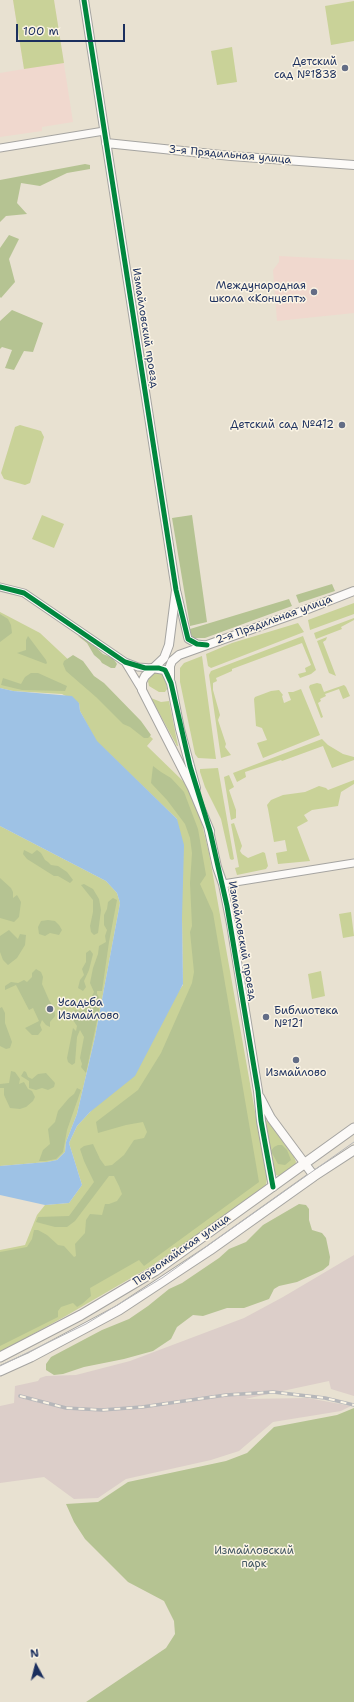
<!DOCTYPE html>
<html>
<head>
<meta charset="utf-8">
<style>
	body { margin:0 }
	#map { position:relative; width:354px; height:1702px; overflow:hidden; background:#e8e1d1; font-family:"Shantell Sans",sans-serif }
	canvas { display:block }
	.north { position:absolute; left:16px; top:1646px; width:40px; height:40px; -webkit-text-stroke:3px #fcf5e5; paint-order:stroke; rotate:353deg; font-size:11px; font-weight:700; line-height:16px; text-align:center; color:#1b2f5e }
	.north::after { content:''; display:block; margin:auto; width:14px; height:18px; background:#1b2f5e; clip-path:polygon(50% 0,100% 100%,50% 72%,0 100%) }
	.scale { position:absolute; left:16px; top:24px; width:109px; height:18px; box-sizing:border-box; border:2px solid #1b2f5e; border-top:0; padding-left:5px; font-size:12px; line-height:14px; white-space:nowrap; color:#1b2f5e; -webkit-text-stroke:3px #fcf5e5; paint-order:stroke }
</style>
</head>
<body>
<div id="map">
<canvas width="354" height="1702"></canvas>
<div class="north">N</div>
<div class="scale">100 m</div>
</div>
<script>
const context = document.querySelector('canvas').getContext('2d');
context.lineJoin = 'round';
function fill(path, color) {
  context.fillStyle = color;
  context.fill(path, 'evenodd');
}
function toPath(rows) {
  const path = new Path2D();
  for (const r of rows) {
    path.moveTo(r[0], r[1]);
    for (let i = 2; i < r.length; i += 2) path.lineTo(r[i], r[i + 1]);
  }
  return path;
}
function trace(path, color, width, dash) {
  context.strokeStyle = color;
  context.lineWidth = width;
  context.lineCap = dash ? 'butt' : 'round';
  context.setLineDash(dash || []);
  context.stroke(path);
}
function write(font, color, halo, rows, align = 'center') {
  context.font = font + ' "Shantell Sans",sans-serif';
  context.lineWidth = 3;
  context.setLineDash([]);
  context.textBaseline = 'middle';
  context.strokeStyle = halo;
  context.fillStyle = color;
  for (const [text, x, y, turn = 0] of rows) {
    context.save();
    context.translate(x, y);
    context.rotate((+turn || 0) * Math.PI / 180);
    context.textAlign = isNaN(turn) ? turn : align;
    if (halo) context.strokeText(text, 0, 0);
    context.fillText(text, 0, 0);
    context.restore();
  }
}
fill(toPath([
	[13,0,54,0,73,122,42,127,42,131,0,137,0,73,24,69],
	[279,256,354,260,354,313,277,321,273,270,279,262]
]), '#f0d8ce');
fill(toPath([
	[354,1255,354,1396,331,1389,329,1381,245,1399,308,1398,351,1406,341,1411,273,1422,239,1451,211,1460,126,1479,98,1498,74,1499,44,1477,0,1483,0,1406,14,1403,15,1386,38,1381,40,1378,46,1376,76,1375,130,1361,244,1318,283,1297]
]), '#dccec9');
fill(toPath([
	[13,0,54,0,64,63,24,69],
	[354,1,354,41,331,45,325,6],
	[232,47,237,82,217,85,211,51],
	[20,425,41,431,44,437,30,483,25,485,4,479,1,473,15,427],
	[42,515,64,524,54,548,32,539],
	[354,603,354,614,310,630,308,620],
	[0,612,40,633,153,739,147,746,184,782,198,808,209,853,267,1179,266,1185,263,1190,150,1267,64,1317,0,1352,0,1250,25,1245,37,1215,45,1205,69,1203,82,1185,69,1143,77,1126,90,1112,183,985,182,918,177,819,96,741,80,711,79,703,62,694,13,691,0,688],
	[354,618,354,620,341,627,342,629,316,639,314,633],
	[298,623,304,632,211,668,208,666,206,654,232,643],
	[303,636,316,670,311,674,300,678,298,674,306,672,305,668,311,665,302,643,232,669,232,671,216,678,217,681,213,683,213,690,220,715,218,720,226,744,225,747,231,755,221,758,209,675,211,671],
	[327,637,326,640,323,642,336,676,329,673,317,641],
	[202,656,216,759,198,758,195,754,180,682,180,668,184,663],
	[153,672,161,672,165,676,167,689,165,692,159,692,149,686,148,681],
	[317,683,321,684,324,692,344,685,346,687,350,696,343,699,339,689,325,694,326,696,320,699,321,701,318,703,323,717,321,718,309,687,310,685],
	[301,689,320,735,263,758,257,743,267,740,262,728,256,726,254,699,255,697,271,691,279,690,283,695,282,696,284,703,291,700,288,692,293,692],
	[151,698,161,702,169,701,178,746,177,746],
	[322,739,328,745,343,754,354,757,354,760,332,768,323,746,282,761,281,760,245,772,246,777,237,782,233,773],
	[218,768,234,859,232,860,230,859,221,819,205,787,200,772,200,769],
	[229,775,234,787,229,790,236,810,236,818,231,820,224,777],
	[354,780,354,784,341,792,338,806,312,810,304,815,308,821,297,827,310,861,278,864,276,853,287,851,285,840,274,842,268,809,267,805,271,800,283,795,305,792,319,786,326,788,328,790],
	[234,823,242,846,240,851,242,854,248,858,263,852,265,853,268,866,266,869,237,875,235,868,239,867,231,824],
	[0,826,106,881,117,893,120,903,95,1037,77,1114,66,1142,65,1152,57,1160,47,1162,0,1166],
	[351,912,354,936,343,938,339,914],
	[321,971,325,996,312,999,308,974],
	[267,1120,294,1157,296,1162,295,1166,279,1176,276,1175,273,1170,265,1122]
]), '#c9d298');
fill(toPath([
	[85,164,90,165,90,169,67,173,40,186,21,183,17,203,27,214,6,216,0,222,0,180],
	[9,235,19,239,9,259,15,282,1,298,0,297,0,248],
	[12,310,43,323,33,352,24,351,14,370,5,368,12,350,2,347,0,349,0,321],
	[192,515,207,622,190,626,172,518],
	[332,584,335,591,299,603,296,595],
	[289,599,292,606,205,638,194,638,191,635,190,629],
	[0,614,8,619,11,625,12,633,0,642],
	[28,636,46,660,47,663,46,664,17,653,26,650,26,640],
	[78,636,86,638,103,654,113,658,117,664,115,668,111,668,102,663,100,660,94,655,87,643],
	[73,655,83,661,94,676,104,683,141,721,151,735,148,738,144,738,130,727,123,724,96,697,66,671,63,664,64,661],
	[31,673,38,673,67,686,65,691,22,690,1,685,3,678,21,684,25,677],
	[153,766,161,772,171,778,184,792,198,829,206,875,200,884,213,913,259,1182,144,1266,139,1260,90,1288,91,1296,82,1304,77,1307,73,1303,61,1307,58,1311,58,1317,0,1346,0,1252,27,1247,32,1239,34,1230,38,1230,47,1235,58,1245,64,1246,74,1257,76,1256,75,1244,85,1233,86,1220,90,1214,102,1215,105,1204,109,1204,117,1201,122,1194,119,1186,114,1176,109,1176,75,1221,67,1227,55,1227,36,1222,38,1217,69,1216,94,1182,84,1161,80,1149,84,1146,93,1144,100,1159,105,1166,112,1165,124,1155,134,1140,144,1138,147,1132,143,1122,126,1125,98,1133,96,1122,138,1090,161,1053,192,983,194,972,190,932,192,926,190,883,192,853,190,838,185,824,167,800,151,783],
	[24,850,32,854,37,850,41,853,45,860,48,862,51,865,58,866,67,872,73,880,70,883,58,876,54,876,27,859,23,854],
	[0,878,11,888,13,892,13,898,17,895,21,902,19,917,14,922,0,918],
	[84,884,93,889,99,899,101,910,98,933,94,935,91,932,90,926,93,912,93,900,81,885],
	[113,898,117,900,109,942,102,991,97,991,97,994,100,999,99,1011,86,1073,81,1067,82,1064,80,1058,84,1037,80,1030,77,1037,75,1063,72,1065,68,1062,67,1058,73,1028,76,1031,77,1026,73,1020,77,1015,74,1010,81,1011,85,1009,94,992,90,983,93,968,98,954,99,946,106,942,105,936,107,930,104,925,104,915,107,909,108,902],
	[48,920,55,921,59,925,62,930,59,935,50,933,45,936,39,934,38,927,41,921],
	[9,930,18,939,20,934,26,935,25,945,17,958,8,965,3,960,0,952,0,936],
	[90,950,93,954,89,970,84,981,86,987,83,991,78,988,80,980,84,975,82,969,86,962,86,953],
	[36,969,41,972,43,977,42,984,49,1000,54,1008,55,1016,50,1022,50,1027,46,1025,42,1020,40,1025,42,1030,38,1035,32,1035,25,1028,39,1021,33,1008,29,1010,16,985,5,990,5,986,11,982,18,983,24,980,27,982,32,977,32,973],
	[2,1007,5,1013,5,1023,12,1042,10,1048,6,1049,0,1046,0,1008],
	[11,1071,15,1072,20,1079,19,1084,24,1082,28,1089,32,1091,35,1097,33,1101,26,1107,20,1109,10,1108,4,1095,4,1088,0,1088,0,1084,9,1083],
	[24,1071,26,1072,28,1077,32,1079,38,1074,46,1073,55,1083,54,1087,48,1090,42,1088,36,1090,29,1088,29,1081,21,1076],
	[77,1088,81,1090,67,1130,63,1152,56,1159,45,1161,39,1161,43,1150,50,1144,48,1129,55,1122,58,1111,69,1098,74,1094],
	[278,1145,282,1145,287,1150,291,1160,285,1165,278,1164,271,1151,274,1147],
	[299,1204,306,1205,309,1209,309,1220,312,1230,322,1233,326,1238,330,1257,329,1265,323,1270,297,1282,279,1286,274,1289,269,1299,244,1308,227,1308,203,1316,193,1315,177,1327,171,1339,153,1351,124,1359,84,1367,63,1374,54,1375,46,1370,46,1364,51,1357,102,1330,129,1319,148,1306,169,1289,182,1283,219,1258,229,1249,246,1242,263,1225],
	[354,1408,354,1702,86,1702,166,1648,175,1634,174,1621,164,1601,128,1582,85,1539,74,1522,66,1504,98,1502,128,1482,226,1461,247,1453,274,1427,337,1415]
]), '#b5c392');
fill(toPath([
	[0,688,13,691,72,696,79,703,80,711,97,741,177,819,184,845,182,918,183,984,135,1076,90,1112,77,1126,69,1143,82,1185,69,1203,45,1205,0,1195,0,1166,47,1162,57,1160,65,1152,66,1142,77,1114,95,1037,120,903,117,893,106,881,0,826]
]), '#9ec2e5');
const minor = toPath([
	[0,148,104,131],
	[0,587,24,593,125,662,138,667,152,668],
	[177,592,188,639,197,644,206,645],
	[125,662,142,690],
	[223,884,354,863]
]);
const tertiary = toPath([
	[84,0,176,590,169,645,164,658,145,676,142,682,142,690,192,788,210,831],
	[106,143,231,156,354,165],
	[152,668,165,670,171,683,180,729,196,788],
	[170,678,170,666,172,661,179,655,300,612,354,591],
	[208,826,217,867,223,884,231,924,258,1091,261,1121,273,1187],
	[260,1097,271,1118,314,1176]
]);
const secondary = toPath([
	[0,1357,81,1315,155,1271,354,1128],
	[0,1371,31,1357,119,1310,210,1250,314,1176,354,1150]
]);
trace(minor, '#a5a4a1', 9);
trace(tertiary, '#a5a4a1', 10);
trace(secondary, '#a5a4a1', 11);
trace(minor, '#fcfaf8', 7);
trace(tertiary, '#fcfaf8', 8);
trace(secondary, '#fcfaf8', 9);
trace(toPath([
	[0,1366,86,1324,162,1278,354,1142]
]), '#b6b7ba', 1);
const rail = toPath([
	[20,1396,66,1408,102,1410,142,1407,226,1395,273,1392,325,1398,354,1405]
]);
trace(rail, '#b6b7ba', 3.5);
trace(rail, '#fcf5e5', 2, [6]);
trace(toPath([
	[84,0,176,590,188,639,197,644,207,645],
	[0,587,24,593,125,662,145,668,159,668,165,670,167,674,171,683,190,766,210,831,227,906,258,1091,261,1121,273,1187]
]), '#00873e', 5);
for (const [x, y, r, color] of [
	[345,68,4,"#636d86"],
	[314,292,4,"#636d86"],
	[342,425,4,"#636d86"],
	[50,1009,4,"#636d86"],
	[266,1017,4,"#636d86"],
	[296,1060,4,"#636d86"]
]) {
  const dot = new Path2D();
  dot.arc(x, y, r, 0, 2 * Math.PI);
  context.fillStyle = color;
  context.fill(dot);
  trace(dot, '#fcf5e5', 1.5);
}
write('11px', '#1b2f5e', '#fcf5e5', [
	["Детский",337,62],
	["сад №1838",337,75],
	["Международная",306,286],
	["школа «Концепт»",306,299],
	["Детский сад №412",334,425],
	["Усадьба",58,1003,"left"],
	["Измайлово",58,1016,"left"],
	["Библиотека",274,1011,"left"],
	["№121",274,1024,"left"],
	["Измайлово",296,1073,"center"]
], 'right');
write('11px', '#1b2f5e', '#fcf5e5', [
	["3-я Прядильная улица",230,155,5],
	["Измайловский проезд",145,328,81],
	["2-я Прядильная улица",274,620,-20],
	["Измайловский проезд",242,941,80],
	["Первомайская улица",182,1250,-35]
]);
write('11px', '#405561', '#fcf5e5', [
	["Измайловский",254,1551],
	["парк",254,1564]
]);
</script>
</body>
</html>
